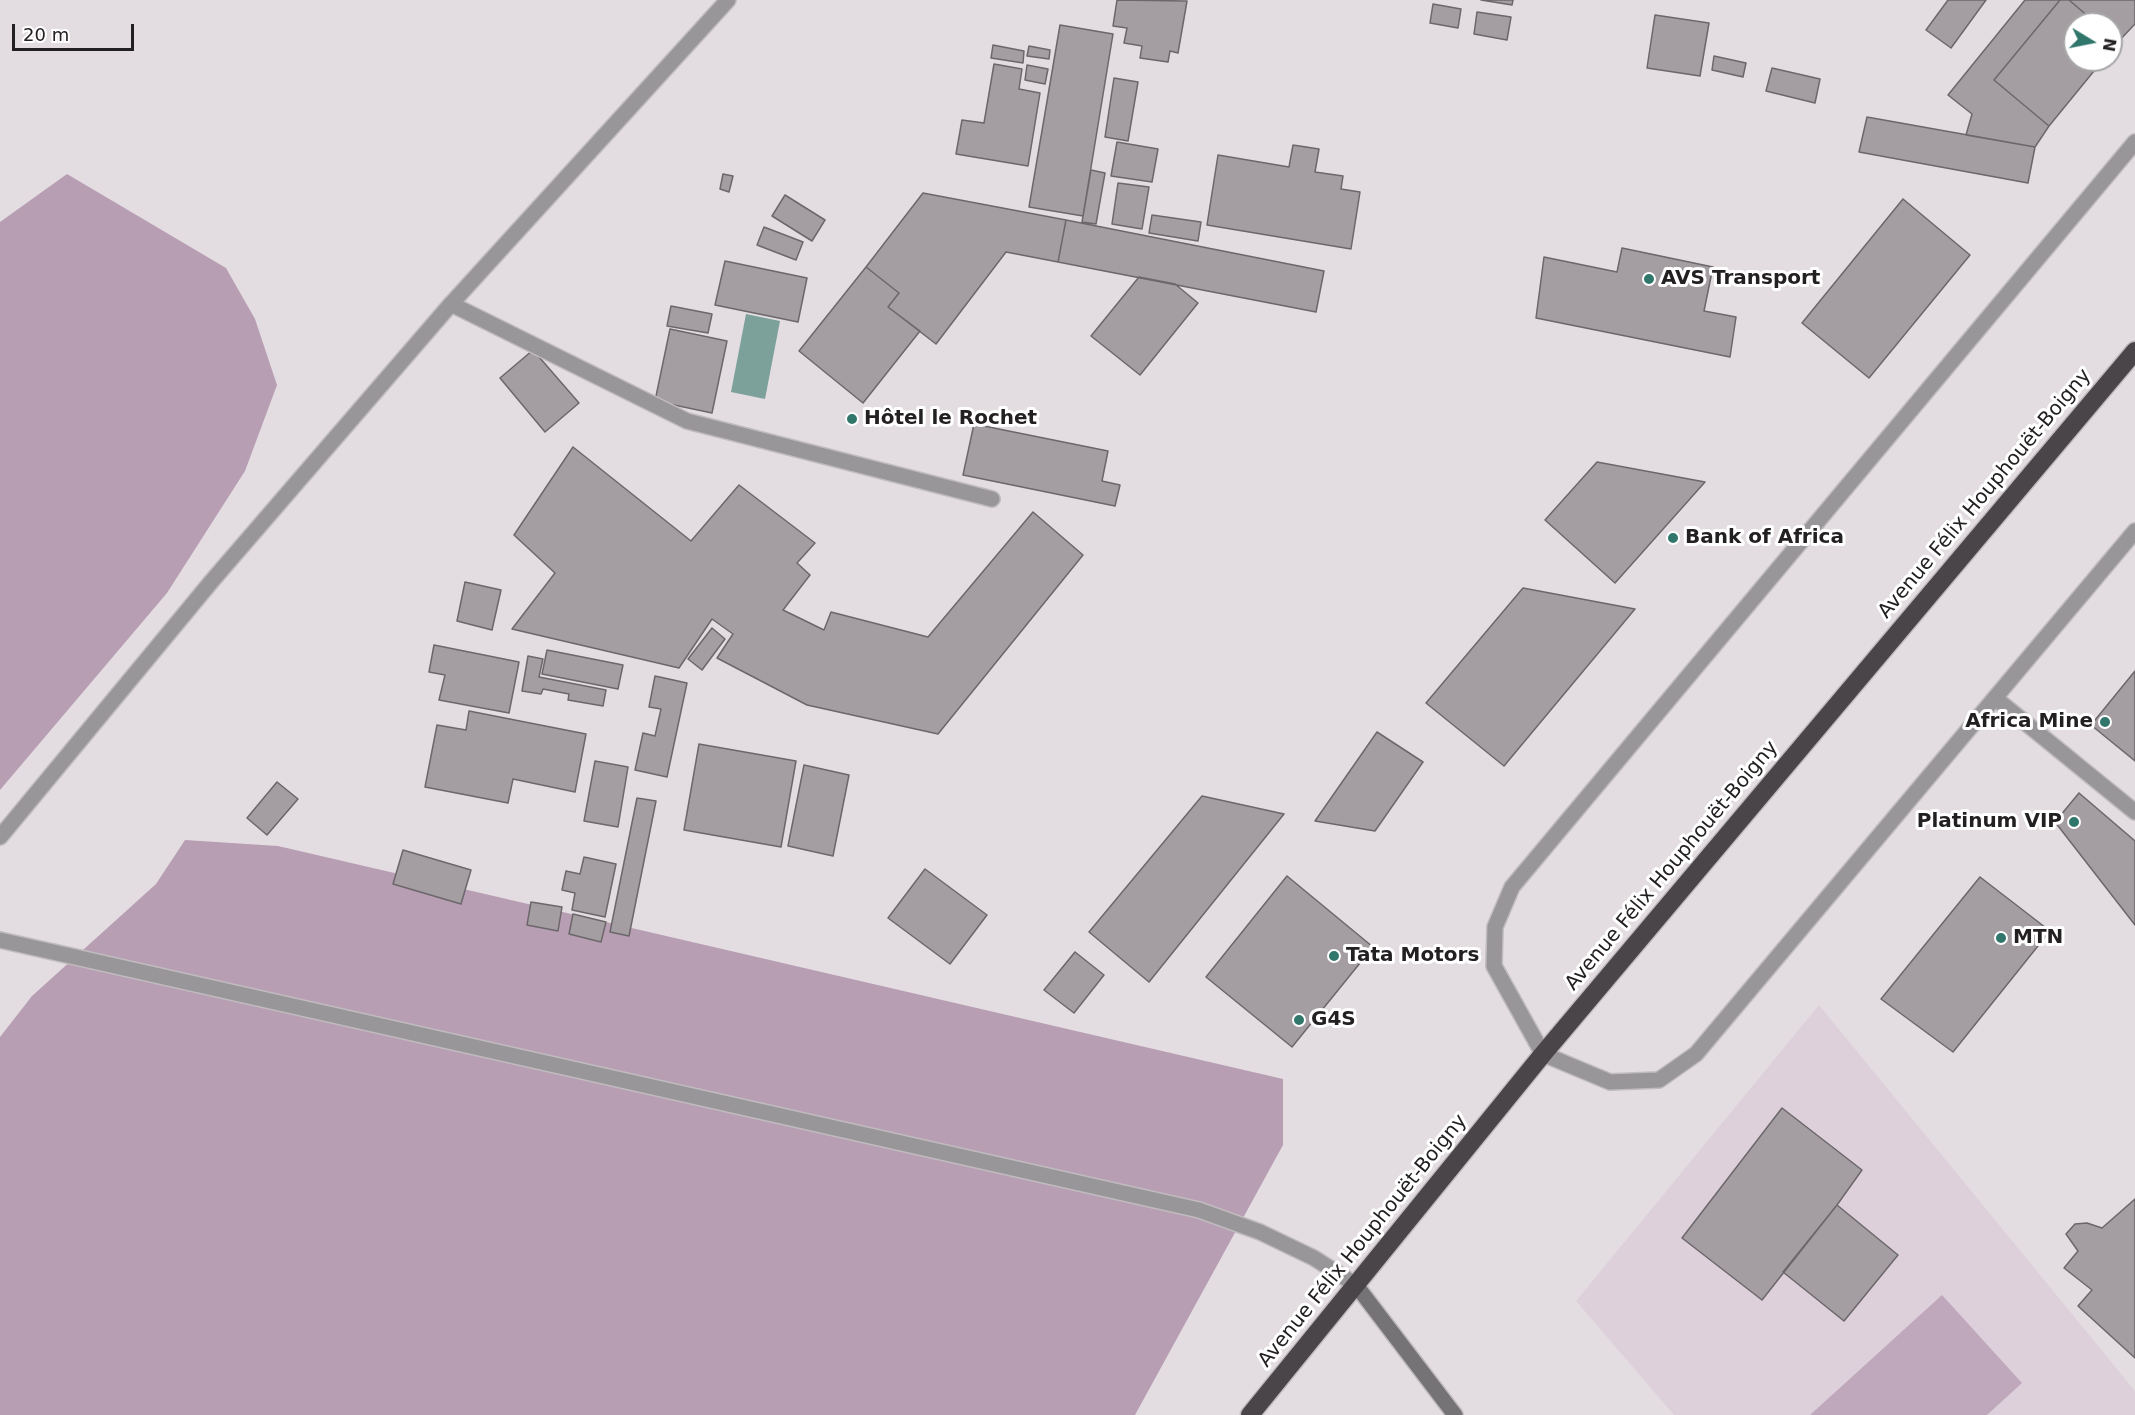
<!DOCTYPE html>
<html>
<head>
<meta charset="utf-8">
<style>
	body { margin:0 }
	#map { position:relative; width:2135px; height:1415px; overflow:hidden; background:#e3dde2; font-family:"DejaVu Sans",sans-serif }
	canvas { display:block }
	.north { position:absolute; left:2063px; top:12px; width:60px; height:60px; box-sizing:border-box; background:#fff; border:2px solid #a7a6a7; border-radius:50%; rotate:100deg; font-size:16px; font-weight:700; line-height:24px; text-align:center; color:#232022 }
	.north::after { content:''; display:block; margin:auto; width:21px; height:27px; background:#30766b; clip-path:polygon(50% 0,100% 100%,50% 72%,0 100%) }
	.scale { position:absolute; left:12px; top:24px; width:122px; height:27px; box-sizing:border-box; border:3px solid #232022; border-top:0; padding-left:8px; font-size:18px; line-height:21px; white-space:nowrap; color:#232022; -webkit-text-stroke:4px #fff; paint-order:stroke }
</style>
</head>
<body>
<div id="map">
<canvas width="2135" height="1415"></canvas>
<div class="north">N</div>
<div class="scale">20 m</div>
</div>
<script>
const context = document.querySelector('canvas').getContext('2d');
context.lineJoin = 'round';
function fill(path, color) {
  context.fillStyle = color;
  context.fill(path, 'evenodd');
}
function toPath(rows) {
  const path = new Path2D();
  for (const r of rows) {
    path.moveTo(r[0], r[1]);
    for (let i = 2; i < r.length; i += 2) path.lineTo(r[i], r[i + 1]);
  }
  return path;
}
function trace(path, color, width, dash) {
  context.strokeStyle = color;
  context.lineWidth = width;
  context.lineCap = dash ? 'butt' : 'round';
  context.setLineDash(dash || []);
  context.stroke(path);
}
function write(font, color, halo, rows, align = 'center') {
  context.font = font + ' "DejaVu Sans",sans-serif';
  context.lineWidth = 6;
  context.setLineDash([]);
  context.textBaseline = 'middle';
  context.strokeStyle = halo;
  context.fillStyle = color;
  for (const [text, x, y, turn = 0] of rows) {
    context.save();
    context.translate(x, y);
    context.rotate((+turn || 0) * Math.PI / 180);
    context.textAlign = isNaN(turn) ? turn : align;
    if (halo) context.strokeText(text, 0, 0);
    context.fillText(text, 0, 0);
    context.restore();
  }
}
fill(toPath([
	[1819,1005,2135,1391,2135,1415,1674,1415,1576,1301]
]), '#ddd0da');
fill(toPath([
	[1942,1295,2022,1383,1987,1415,1810,1415]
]), '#c0a8bc');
fill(toPath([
	[67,174,226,268,255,319,277,385,245,471,167,593,0,790,0,222],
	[185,840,278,846,1283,1079,1283,1145,1135,1415,0,1415,0,1037,32,996,156,884]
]), '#b89eb3');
fill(toPath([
	[746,314,780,321,765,399,731,392]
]), '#7ca19a');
const building = toPath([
	[1117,0,1187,1,1178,53,1170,51,1168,62,1140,58,1142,46,1124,43,1127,28,1113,26,1117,0],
	[1481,0,1513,0,1512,5,1481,0],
	[1948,0,1986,0,1951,48,1926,30,1948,0],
	[2025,0,2060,0,1994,80,2049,126,2035,147,1966,135,1972,114,1948,95,2025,0],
	[2060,0,2069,0,2097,24,2075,24,2075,60,2103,60,2049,126,1994,80,2060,0],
	[2069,0,2135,0,2135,24,2118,42,2111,36,2111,24,2097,24,2069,0],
	[1433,4,1461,9,1458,28,1430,23,1433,4],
	[1477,12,1511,17,1507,40,1474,34,1477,12],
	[1655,15,1709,23,1700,76,1647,68,1655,15],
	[1060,25,1113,34,1083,216,1029,207,1060,25],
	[993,45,1024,51,1023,63,991,58,993,45],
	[1029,46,1050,50,1049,59,1027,56,1029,46],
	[1714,56,1746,63,1743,77,1712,70,1714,56],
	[994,64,1022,69,1019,89,1040,93,1028,166,956,154,962,120,984,123,994,64],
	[1027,65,1048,69,1045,84,1025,80,1027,65],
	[1772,68,1820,79,1815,103,1766,91,1772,68],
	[1114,78,1138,82,1128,141,1105,137,1114,78],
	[1867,117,2035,147,2028,183,1859,152,1867,117],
	[1117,142,1158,149,1152,182,1111,176,1117,142],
	[1293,145,1319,149,1315,172,1343,176,1341,189,1360,192,1351,249,1207,225,1218,155,1289,167,1293,145],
	[1091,170,1105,173,1096,224,1082,222,1091,170],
	[723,174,733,176,729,192,720,189,723,174],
	[1118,183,1149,187,1142,229,1112,224,1118,183],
	[923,193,1066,220,1058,262,1006,252,936,344,888,307,899,293,866,267,923,193],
	[785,195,825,220,812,241,772,216,785,195],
	[1903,199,1970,255,1869,378,1802,323,1903,199],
	[1152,215,1201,222,1198,241,1149,233,1152,215],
	[1066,220,1324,271,1316,312,1058,262,1066,220],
	[764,227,803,242,796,260,757,245,764,227],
	[1622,248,1713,267,1704,311,1736,317,1730,357,1536,318,1544,257,1617,272,1622,248],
	[725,261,807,278,798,322,715,305,725,261],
	[866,267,899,293,888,307,920,331,863,403,799,351,866,267],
	[1139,277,1175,284,1198,303,1140,375,1091,336,1139,277],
	[671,306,712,314,708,333,667,326,671,306],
	[670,329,727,341,712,413,655,401,670,329],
	[533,350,579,403,545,432,500,378,533,350],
	[974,424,1108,451,1102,481,1120,485,1115,506,963,475,974,424],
	[573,447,691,541,739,485,815,543,797,563,810,575,783,610,824,630,831,612,928,637,1033,512,1083,555,938,734,807,705,717,658,733,634,712,619,679,668,512,629,555,573,514,535,573,447],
	[1597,462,1705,482,1615,583,1545,520,1597,462],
	[465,582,501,590,492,630,457,621,465,582],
	[1523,588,1635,609,1504,766,1426,703,1523,588],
	[712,628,725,639,702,670,688,659,712,628],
	[434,645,519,662,509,713,439,700,445,675,429,672,434,645],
	[547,650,623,665,618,689,542,674,547,650],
	[528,656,543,659,539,677,606,690,603,706,568,700,569,694,543,689,541,694,522,691,528,656],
	[2135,671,2135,761,2091,725,2135,671],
	[655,676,687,683,667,777,635,770,643,733,655,736,661,709,649,707,655,676],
	[469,711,586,734,575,792,513,779,508,803,425,787,437,725,466,730,469,711],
	[1377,732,1423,762,1375,831,1315,821,1377,732],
	[699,744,796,761,781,847,684,830,699,744],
	[595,761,628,767,618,827,584,821,595,761],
	[804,765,849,775,833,856,788,846,804,765],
	[277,782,298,799,267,835,247,818,277,782],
	[2079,793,2135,841,2135,925,2055,822,2079,793],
	[1202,796,1284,814,1149,982,1089,932,1202,796],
	[637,798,656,801,629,936,610,932,637,798],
	[403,850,471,870,461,904,393,884,403,850],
	[584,857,616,864,605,917,572,910,575,893,562,890,566,871,580,874,584,857],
	[925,869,987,915,950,964,888,918,925,869],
	[1287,876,1373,947,1292,1047,1206,977,1287,876],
	[1980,877,2050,931,1953,1052,1881,999,1980,877],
	[531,902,562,907,558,931,527,925,531,902],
	[573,914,606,922,601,942,569,934,573,914],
	[1075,952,1104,975,1074,1013,1044,990,1075,952],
	[1782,1108,1862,1170,1837,1205,1762,1300,1682,1238,1782,1108],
	[2135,1199,2135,1358,2078,1306,2092,1290,2064,1268,2078,1251,2066,1234,2075,1224,2087,1223,2102,1228,2135,1199],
	[1837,1205,1898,1255,1844,1321,1783,1272,1837,1205]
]);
fill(building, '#a49ea3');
trace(building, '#6c676b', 1.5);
const lane = toPath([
	[451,304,687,421,992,499],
	[1995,698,2135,812]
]);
const street = toPath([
	[2135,142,1512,887,1495,927,1494,966,1543,1054,1610,1082,1659,1080,1696,1054,2135,531],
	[0,837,211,582,451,304,728,0],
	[0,940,1199,1210,1260,1232,1314,1258,1356,1285]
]);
const secondary = toPath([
	[1356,1285,1455,1415]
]);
const highway = toPath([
	[1250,1415,1543,1054,2135,351]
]);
trace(lane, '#c0bbbf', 18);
trace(street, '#c0bbbf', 18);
trace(secondary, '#c0bbbf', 18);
trace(highway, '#c0bbbf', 21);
trace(lane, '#989698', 15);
trace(street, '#989698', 15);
trace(secondary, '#767376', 15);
trace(highway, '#4a4549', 18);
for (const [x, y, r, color] of [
	[1649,279,6,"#30766b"],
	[852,419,6,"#30766b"],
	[1673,538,6,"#30766b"],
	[2105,722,6,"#30766b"],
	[2074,822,6,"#30766b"],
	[2001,938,6,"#30766b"],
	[1334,956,6,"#30766b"],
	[1299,1020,6,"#30766b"]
]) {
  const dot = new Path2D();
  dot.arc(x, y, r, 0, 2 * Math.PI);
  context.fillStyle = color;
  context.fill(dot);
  trace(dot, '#fff', 2);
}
write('bold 20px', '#232022', '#fff', [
	["AVS Transport",1661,279],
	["Hôtel le Rochet",864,419],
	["Bank of Africa",1685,538],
	["Africa Mine",2093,722,"right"],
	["Platinum VIP",2062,822,"right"],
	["MTN",2013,938],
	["Tata Motors",1346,956],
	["G4S",1311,1020]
], 'left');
write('20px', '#232022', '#fff', [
	["Avenue Félix Houphouët-Boigny",1985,494,-50],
	["Avenue Félix Houphouët-Boigny",1672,866,-50],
	["Avenue Félix Houphouët-Boigny",1363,1241,-51]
]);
</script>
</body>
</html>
